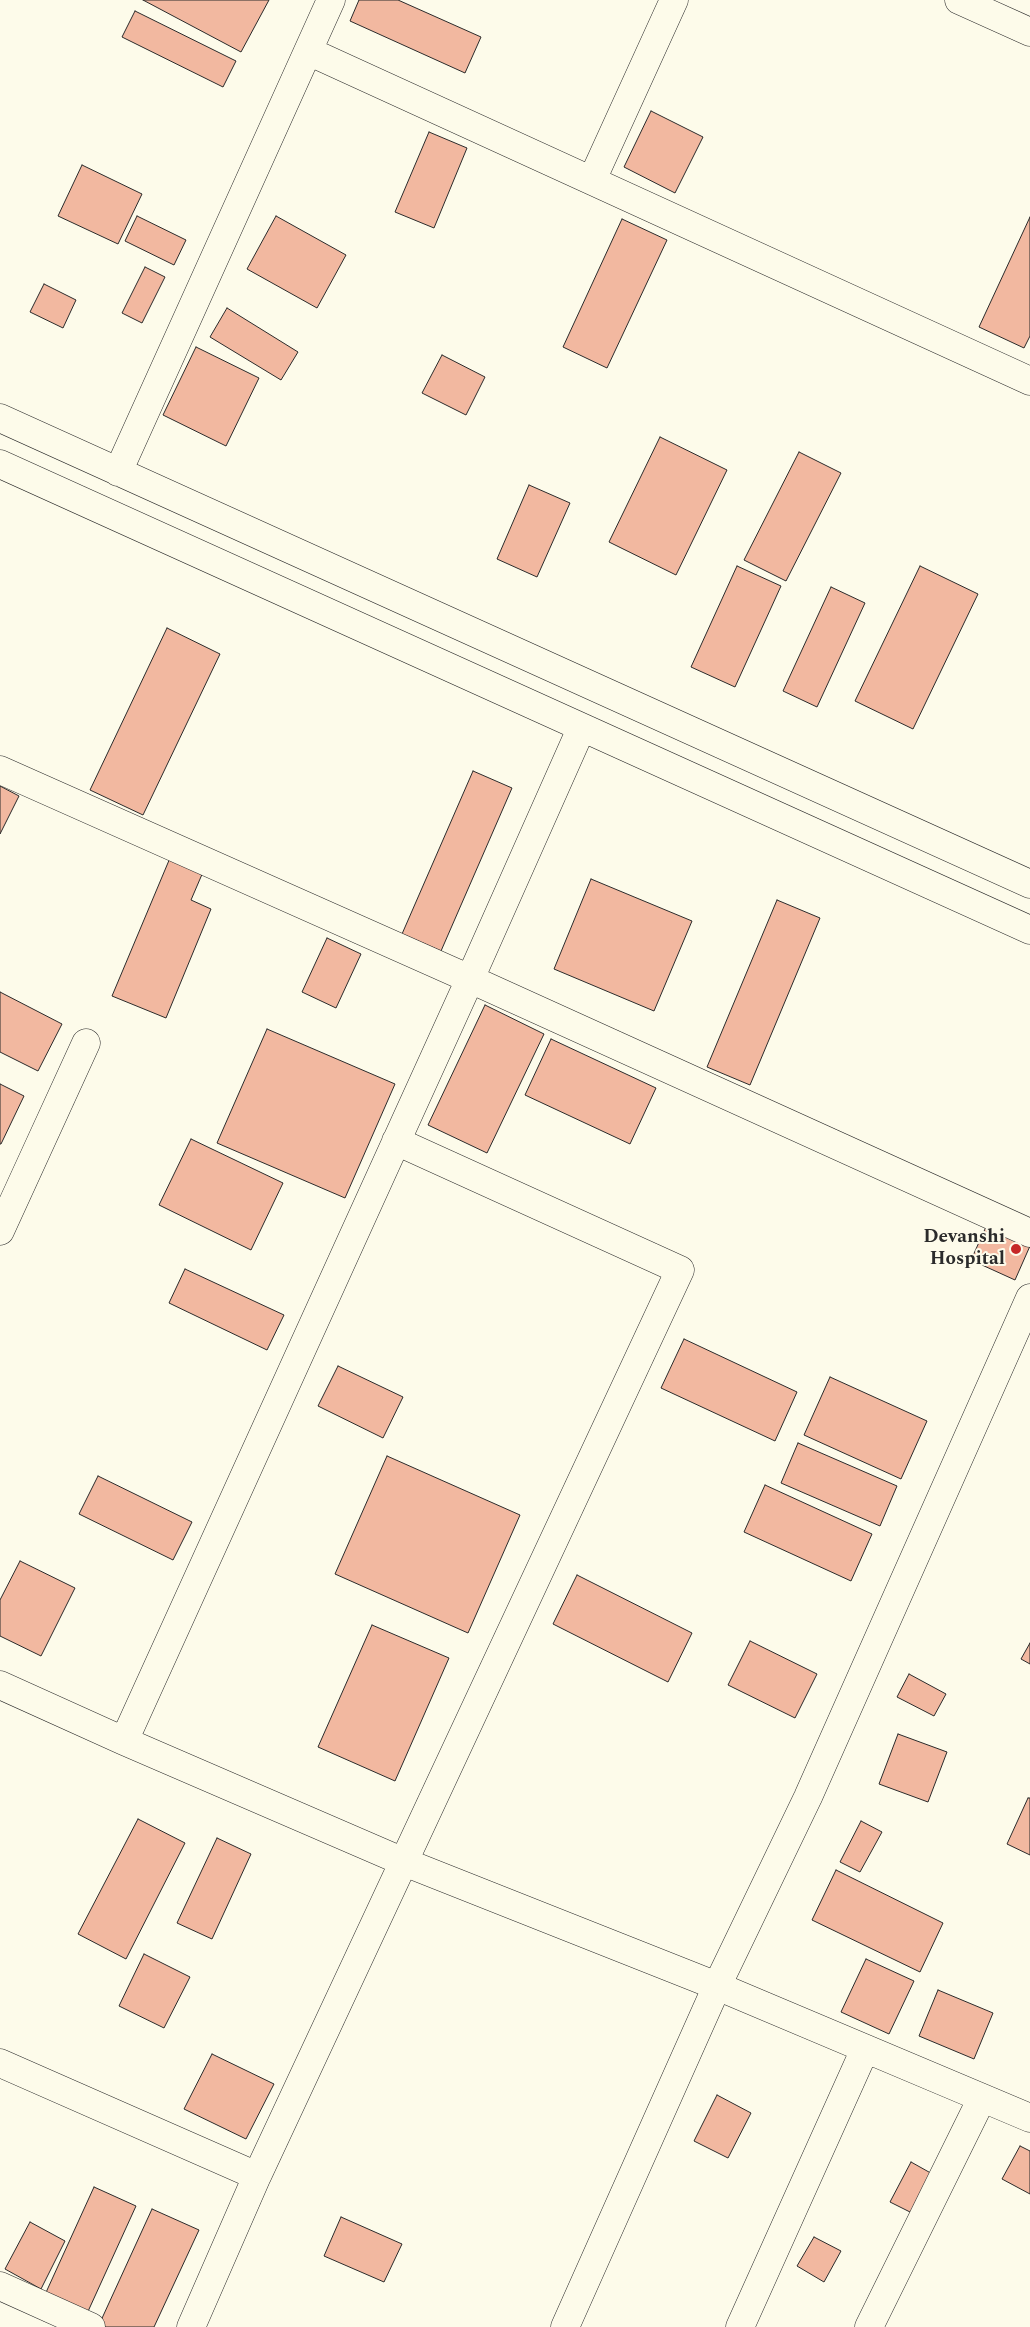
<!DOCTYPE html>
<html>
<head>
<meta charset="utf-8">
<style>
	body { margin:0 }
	canvas { display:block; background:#fdfbea }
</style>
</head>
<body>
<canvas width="1030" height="2327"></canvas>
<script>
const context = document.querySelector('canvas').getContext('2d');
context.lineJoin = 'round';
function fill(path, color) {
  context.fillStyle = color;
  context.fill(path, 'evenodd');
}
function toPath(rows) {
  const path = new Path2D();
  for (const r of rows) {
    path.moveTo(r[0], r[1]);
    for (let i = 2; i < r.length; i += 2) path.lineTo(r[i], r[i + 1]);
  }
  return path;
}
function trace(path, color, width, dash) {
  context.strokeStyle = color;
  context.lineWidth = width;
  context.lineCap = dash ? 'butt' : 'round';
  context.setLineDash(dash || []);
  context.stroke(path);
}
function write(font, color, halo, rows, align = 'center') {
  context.font = font + ' Spectral,serif';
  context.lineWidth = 4;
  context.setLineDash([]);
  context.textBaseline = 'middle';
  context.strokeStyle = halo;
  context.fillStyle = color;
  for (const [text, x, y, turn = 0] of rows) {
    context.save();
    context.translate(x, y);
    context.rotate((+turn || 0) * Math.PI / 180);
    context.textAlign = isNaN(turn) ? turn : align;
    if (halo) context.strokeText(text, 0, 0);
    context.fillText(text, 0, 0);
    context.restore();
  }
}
const building = toPath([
	[143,0,269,0,241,52,143,0],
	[359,0,398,0,481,37,465,73,350,21,359,0],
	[135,11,236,61,223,87,122,37,135,11],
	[651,111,703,137,675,193,624,167,651,111],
	[429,132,467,148,434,228,395,212,429,132],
	[82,165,142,194,118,244,58,216,82,165],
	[137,216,186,240,174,265,125,241,137,216],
	[276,216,346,255,317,308,247,269,276,216],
	[1030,217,1030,336,1024,348,979,327,1030,217],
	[622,219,667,240,607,368,563,347,622,219],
	[145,267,165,277,142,323,122,313,145,267],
	[44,284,76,300,63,328,30,312,44,284],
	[227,308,298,352,281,380,210,337,227,308],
	[196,347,259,378,226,446,163,415,196,347],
	[442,355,485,377,466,415,422,393,442,355],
	[660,437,727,470,676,575,609,542,660,437],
	[799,452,841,473,786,581,744,560,799,452],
	[529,485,570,503,537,577,497,559,529,485],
	[737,566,781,586,735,687,691,667,737,566],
	[920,566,978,594,913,729,855,701,920,566],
	[831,587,865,603,817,707,783,691,831,587],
	[167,628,220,654,143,815,90,790,167,628],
	[473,771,512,788,441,951,402,934,473,771],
	[0,786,19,796,0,834,0,786],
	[170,858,203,872,191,900,211,909,166,1018,112,996,170,858],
	[591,879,692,921,654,1011,554,969,591,879],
	[777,900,820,918,750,1085,707,1067,777,900],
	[327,938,361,954,336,1008,302,992,327,938],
	[0,992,62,1024,38,1071,0,1052,0,992],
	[485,1005,544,1034,487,1153,428,1125,485,1005],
	[267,1029,395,1084,345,1198,217,1143,267,1029],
	[551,1039,656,1088,630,1144,525,1095,551,1039],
	[0,1084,24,1096,1,1144,0,1144,0,1084],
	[191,1139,283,1183,251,1250,159,1205,191,1139],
	[990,1218,1030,1246,1015,1280,971,1260,990,1218],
	[185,1269,284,1315,267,1350,169,1303,185,1269],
	[684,1339,797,1392,775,1441,661,1388,684,1339],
	[338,1366,403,1397,383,1438,318,1406,338,1366],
	[830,1377,927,1421,901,1479,804,1435,830,1377],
	[798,1443,897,1486,880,1526,781,1483,798,1443],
	[387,1456,520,1515,468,1633,335,1574,387,1456],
	[98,1476,192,1522,173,1560,79,1514,98,1476],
	[765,1485,872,1534,851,1581,744,1532,765,1485],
	[20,1561,75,1588,41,1656,0,1636,0,1600,20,1561],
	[577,1575,692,1633,668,1682,553,1624,577,1575],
	[372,1625,449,1658,395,1781,318,1747,372,1625],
	[750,1641,817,1674,795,1718,728,1685,750,1641],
	[1030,1643,1030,1664,1021,1659,1030,1643],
	[909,1674,946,1694,934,1716,897,1697,909,1674],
	[898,1734,947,1752,928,1802,879,1784,898,1734],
	[1028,1798,1030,1798,1030,1855,1007,1844,1028,1798],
	[138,1819,185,1843,126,1959,78,1934,138,1819],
	[861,1821,882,1832,860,1872,840,1862,861,1821],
	[217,1838,251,1854,212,1939,177,1923,217,1838],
	[836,1870,943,1923,920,1972,812,1920,836,1870],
	[144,1954,190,1977,164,2028,119,2006,144,1954],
	[866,1959,914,1981,889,2034,841,2012,866,1959],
	[938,1990,993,2013,974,2059,919,2036,938,1990],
	[212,2054,274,2084,246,2139,184,2109,212,2054],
	[717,2095,751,2113,728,2158,694,2141,717,2095],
	[1020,2146,1030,2151,1030,2194,1002,2179,1020,2146],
	[911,2162,936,2176,916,2215,890,2202,911,2162],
	[94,2187,136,2206,85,2318,43,2299,94,2187],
	[152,2209,199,2230,154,2327,98,2327,152,2209],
	[341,2217,402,2244,384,2282,324,2256,341,2217],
	[30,2222,65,2241,41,2289,5,2269,30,2222],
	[814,2237,841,2251,824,2282,797,2266,814,2237]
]);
fill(building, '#f2b8a0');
trace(building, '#2b2b2b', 1);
const minor = toPath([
	[959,0,1030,32],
	[308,51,1030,381],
	[592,180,674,0],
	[0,418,1030,884],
	[0,464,1030,930],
	[118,472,331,0],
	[0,770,470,979,1030,1233],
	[0,1231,86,1043],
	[0,1685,124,1741,404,1862,717,1986,1030,2118],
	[124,1741,470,979,581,729],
	[0,2063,257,2176],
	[0,2286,91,2327],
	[191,2327,257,2176,680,1270,396,1141],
	[565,2327,717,1986,808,1797,1030,1298],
	[740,2327,865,2049],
	[869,2327,982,2098]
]);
trace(minor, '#2b2b2b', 29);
trace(minor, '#fdfbea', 28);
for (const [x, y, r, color] of [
	[1016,1249,6,"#c62828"]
]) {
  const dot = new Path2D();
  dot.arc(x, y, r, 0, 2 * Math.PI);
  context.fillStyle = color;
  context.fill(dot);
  trace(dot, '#fdfbea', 2);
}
write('bold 19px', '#2b2b2b', '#fdfbea', [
	["Devanshi",1005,1238],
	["Hospital",1005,1260]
], 'right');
</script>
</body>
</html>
